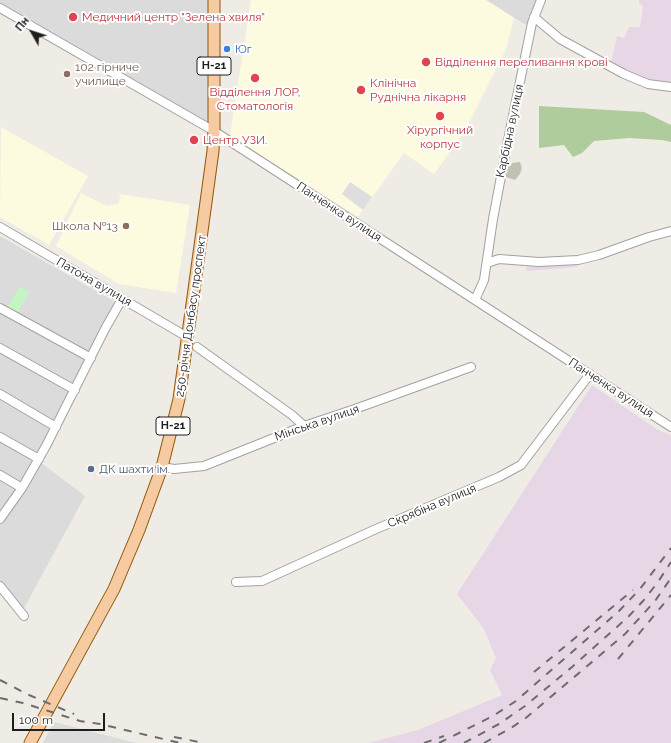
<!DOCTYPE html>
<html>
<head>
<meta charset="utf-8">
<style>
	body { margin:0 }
	#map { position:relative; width:671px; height:743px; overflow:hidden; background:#efebe5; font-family:Raleway,sans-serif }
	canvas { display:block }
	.north { position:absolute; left:12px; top:12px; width:40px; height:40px; -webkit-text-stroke:3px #fff; paint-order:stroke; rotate:309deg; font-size:11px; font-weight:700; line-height:16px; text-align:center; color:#1e1e1e }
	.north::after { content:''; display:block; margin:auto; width:14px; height:18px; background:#1e1e1e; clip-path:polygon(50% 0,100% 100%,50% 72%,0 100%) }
	.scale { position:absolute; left:12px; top:713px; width:93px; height:18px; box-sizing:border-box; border:2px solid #1e1e1e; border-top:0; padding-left:5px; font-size:12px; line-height:14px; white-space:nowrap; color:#1e1e1e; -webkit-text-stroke:3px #fff; paint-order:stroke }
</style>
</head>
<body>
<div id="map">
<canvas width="671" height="743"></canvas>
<div class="north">Пн</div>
<div class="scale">100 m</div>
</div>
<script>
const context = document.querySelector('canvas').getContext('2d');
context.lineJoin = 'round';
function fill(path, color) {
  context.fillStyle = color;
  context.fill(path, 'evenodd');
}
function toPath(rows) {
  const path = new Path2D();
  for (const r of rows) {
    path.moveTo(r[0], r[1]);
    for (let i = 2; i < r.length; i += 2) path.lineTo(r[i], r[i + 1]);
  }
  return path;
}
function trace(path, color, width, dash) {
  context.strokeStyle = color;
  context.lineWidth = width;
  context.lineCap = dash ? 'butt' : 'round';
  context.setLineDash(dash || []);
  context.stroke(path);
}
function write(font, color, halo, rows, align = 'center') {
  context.font = font + ' Raleway,sans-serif';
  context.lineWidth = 4;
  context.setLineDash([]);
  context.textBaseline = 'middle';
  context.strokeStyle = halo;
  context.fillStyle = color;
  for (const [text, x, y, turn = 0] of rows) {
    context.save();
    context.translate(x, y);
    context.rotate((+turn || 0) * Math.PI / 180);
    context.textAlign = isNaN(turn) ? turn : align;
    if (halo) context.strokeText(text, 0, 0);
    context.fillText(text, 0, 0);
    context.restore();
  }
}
fill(toPath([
	[0,0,209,0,210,124,0,4],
	[486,0,537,0,526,25],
	[0,236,117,303,36,459,85,496,23,610,0,582],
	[54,722,136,743,43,743]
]), '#dcdbdb');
fill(toPath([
	[639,0,671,0,671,83,639,77,611,64,617,36,624,38,629,27,640,27,643,6,639,3],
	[577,263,577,267,527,271,526,267],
	[592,385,658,430,671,435,671,743,368,743,418,730,502,695,490,670,496,658,484,629,457,594]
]), '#e7d7e6');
fill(toPath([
	[251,0,486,0,514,18,506,49,465,131,434,174,404,153,358,217,230,135],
	[1,127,88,176,49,245,0,217],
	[81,193,107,206,119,203,120,194,190,205,176,293,119,284,56,246]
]), '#fdfbdf');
fill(toPath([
	[520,162,522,168,520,174,515,180,506,177,508,167,512,163]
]), '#c3c1b1');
fill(toPath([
	[539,106,644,112,671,125,671,142,662,140,629,138,594,141,582,153,573,157,564,145,539,148]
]), '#aecc9c');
fill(toPath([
	[20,287,29,292,17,314,7,308]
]), '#c4f6c4');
fill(toPath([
	[350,182,372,197,363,210,342,194]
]), '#dedede');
const minor = toPath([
	[0,8,214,131,671,427],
	[534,17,560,39,624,74,648,84,671,87],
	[0,227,189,338],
	[487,263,499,259,539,262,578,260,599,255,649,237,671,231],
	[475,300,484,280,493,219,506,150,532,23,541,0],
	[0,308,91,358],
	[197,347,292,415,304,426],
	[0,348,75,390],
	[0,394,56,427],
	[0,437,39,459],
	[162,467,174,469,204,466,304,426,355,409,471,367],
	[0,475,22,488],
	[0,519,22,488,46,446,105,329,122,299],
	[236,582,262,581,376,529,499,477,521,465,590,374],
	[0,586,24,616]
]);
const major = toPath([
	[30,743,114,589,139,530,162,467,179,399,213,151,214,131,214,0]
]);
trace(minor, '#a2a2a2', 10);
trace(major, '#905809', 13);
trace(minor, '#fff', 8);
trace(major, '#f6cba2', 11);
trace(toPath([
	[618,659,671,595],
	[534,672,633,590],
	[0,680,29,695,74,714],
	[0,698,23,703,80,721,100,724,180,743],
	[174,737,204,743],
	[424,743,444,736],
	[439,743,493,716,516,701,619,611,640,589,671,548],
	[464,743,499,724,525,706,572,667,628,617,643,601,658,582,671,562],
	[484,743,511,728,527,717,625,634,655,601,671,578]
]), '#6c6c6c', 2, [8, 8]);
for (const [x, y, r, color] of [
	[73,17,5,"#e0444e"],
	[227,49,4,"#3f7fe0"],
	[426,62,5,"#e0444e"],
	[67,74,4,"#8d6e63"],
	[255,78,5,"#e0444e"],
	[361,90,5,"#e0444e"],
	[440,116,5,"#e0444e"],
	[194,140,5,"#e0444e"],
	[126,226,4,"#8d6e63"],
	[91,469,4,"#5c6f8a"]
]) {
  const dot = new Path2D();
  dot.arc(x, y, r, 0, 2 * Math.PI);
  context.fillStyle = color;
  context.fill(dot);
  trace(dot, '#fff', 1.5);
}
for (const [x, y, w] of [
	[214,66,34],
	[173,426,34]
]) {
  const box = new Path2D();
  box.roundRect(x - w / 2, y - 9, w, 18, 3);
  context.fillStyle = '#fff';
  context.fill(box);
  trace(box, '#1e1e1e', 1);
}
write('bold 11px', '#1e1e1e', null, [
	["Н-21",214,66],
	["Н-21",173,426]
]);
write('12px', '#be3a42', '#fff', [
	["Медичний центр \"Зелена хвиля\"",82,17],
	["Відділення переливання крові",435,62],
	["Клінічна",370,83],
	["Руднічна лікарня",370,97],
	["Відділення ЛОР,",255,92,"center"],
	["Стоматологія",255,106,"center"],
	["Хірургічний",440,130,"center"],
	["корпус",440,144,"center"],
	["Центр УЗИ.",203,140]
], 'left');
write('12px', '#366cbe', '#fff', [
	["Юг",235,49]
], 'left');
write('12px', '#785e54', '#fff', [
	["102 гірниче",75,67],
	["училище",75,81],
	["Школа №13",118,226,"right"]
], 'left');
write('12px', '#1e1e1e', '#fff', [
	["Карбідна вулиця",510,131,-78],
	["Панченка вулиця",339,212,33],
	["Патона вулиця",94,282,30],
	["250-річчя Донбасу проспект",191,316,-82],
	["Панченка вулиця",611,388,33],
	["Мінська вулиця",317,423,-19],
	["Скрябіна вулиця",432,506,-23]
]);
write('12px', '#4e5e75', '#fff', [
	["ДК шахти ім.",99,469]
], 'left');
</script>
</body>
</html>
